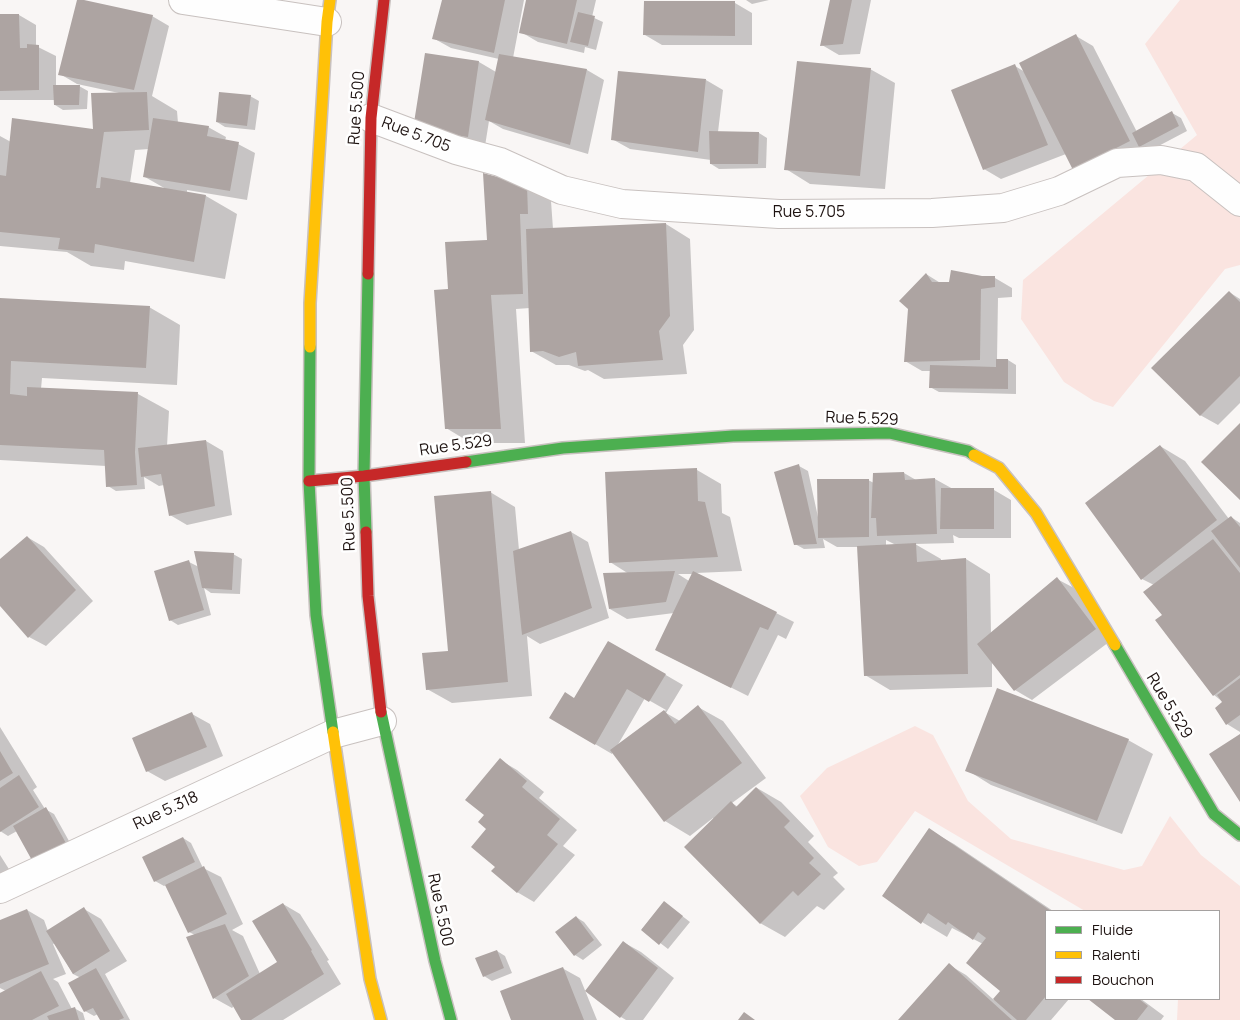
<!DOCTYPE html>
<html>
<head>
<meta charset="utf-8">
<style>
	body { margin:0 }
	#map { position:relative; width:1240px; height:1020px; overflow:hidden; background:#f9f6f5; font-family:Manrope,sans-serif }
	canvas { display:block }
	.legend { position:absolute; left:1045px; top:910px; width:175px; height:90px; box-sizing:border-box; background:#fff; border:1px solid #a5a1a0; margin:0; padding:6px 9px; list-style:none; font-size:15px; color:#1e1311 }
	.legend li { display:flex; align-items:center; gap:10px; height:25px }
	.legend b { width:25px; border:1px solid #a5a1a0 }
</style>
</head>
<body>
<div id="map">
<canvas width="1240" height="1020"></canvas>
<ul class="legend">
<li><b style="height:6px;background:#4caf50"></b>Fluide</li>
<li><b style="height:6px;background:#ffc107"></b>Ralenti</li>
<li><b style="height:6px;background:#c62828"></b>Bouchon</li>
</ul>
</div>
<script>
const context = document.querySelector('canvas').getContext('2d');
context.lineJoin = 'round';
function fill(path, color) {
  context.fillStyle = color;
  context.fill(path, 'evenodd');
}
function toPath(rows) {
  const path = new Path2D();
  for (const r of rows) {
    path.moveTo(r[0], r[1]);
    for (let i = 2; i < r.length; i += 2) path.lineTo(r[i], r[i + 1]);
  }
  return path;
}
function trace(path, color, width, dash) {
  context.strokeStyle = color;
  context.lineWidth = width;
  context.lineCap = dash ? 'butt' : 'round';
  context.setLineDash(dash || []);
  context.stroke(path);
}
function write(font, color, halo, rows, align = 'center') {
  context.font = font + ' Manrope,sans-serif';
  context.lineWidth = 5;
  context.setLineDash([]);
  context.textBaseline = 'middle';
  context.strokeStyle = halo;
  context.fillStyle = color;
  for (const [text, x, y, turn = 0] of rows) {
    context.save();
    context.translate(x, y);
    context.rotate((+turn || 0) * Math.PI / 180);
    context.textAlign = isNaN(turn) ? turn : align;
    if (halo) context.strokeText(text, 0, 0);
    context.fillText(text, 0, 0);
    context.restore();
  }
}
fill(toPath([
	[1180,0,1240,0,1240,265,1225,269,1113,407,1094,401,1064,382,1021,319,1023,280,1197,135,1145,44],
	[915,726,933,735,968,801,1011,839,1124,870,1142,866,1170,816,1201,855,1240,886,1240,1020,1177,1020,1178,999,1219,999,1219,911,1085,911,915,811,877,862,859,866,828,847,800,796,827,768]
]), '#fae4e0');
fill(toPath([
	[78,0,152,16,169,26,152,96,177,111,178,123,208,127,226,137,225,141,238,144,255,153,247,200,187,190,187,193,206,196,237,214,225,279,125,261,124,270,91,266,67,252,0,246,0,136,11,142,94,130,119,93,77,84,60,74],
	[149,149,145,177,166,189,130,183,135,150],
	[443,0,524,0,513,58,587,70,604,80,588,154,503,129,489,121,485,146,432,138,426,55,479,62,496,72,499,59,451,48,433,38],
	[528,0,596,0,592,17,603,22,596,50,585,47,584,53,538,42,521,32],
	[746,0,769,0,752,4],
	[831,0,871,0,860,54,839,55,822,45],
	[735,3,752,13,752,45,662,45,645,35],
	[0,15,19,15,36,25,36,46,56,56,56,86,79,86,88,91,87,109,63,110,55,105,55,100,0,100],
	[1076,36,1093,46,1137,132,1172,113,1181,118,1187,131,1149,151,1066,154,1001,179,984,169,1015,66,1025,72],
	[870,69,895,83,885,189,810,184,786,169],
	[706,80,723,90,718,132,759,133,767,138,766,168,719,169,711,164,711,160,630,149,612,139],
	[250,96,259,101,255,130,225,127,217,122],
	[526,187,551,201,553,229,666,224,690,239,694,330,683,345,687,374,604,379,588,370,585,371,569,365,556,365,531,351,530,308,516,309,525,443,471,443,446,428,450,290,489,241],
	[926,274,942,284,982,277,995,278,1012,288,1012,297,998,298,997,360,1008,360,1016,365,1016,394,939,392,930,387,931,371,922,371,905,361],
	[1229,292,1240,299,1240,403,1218,425,1200,415],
	[0,300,149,307,180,325,177,385,42,378,41,389,138,394,169,411,167,446,206,441,223,451,232,515,187,525,170,515,164,485,159,486,144,477,145,489,116,491,108,486,106,466,0,460],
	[1160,446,1185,461,1229,519,1231,517,1240,523,1240,732,1227,724,1224,703,1214,695,1163,615,1154,585,1142,579],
	[799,466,808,471,818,517,868,480,874,483,874,474,904,473,916,480,935,479,953,489,994,490,1011,500,1011,538,959,538,953,535,954,543,915,544,941,559,941,562,966,559,990,574,991,634,1057,579,1074,588,1113,639,1032,700,1015,690,992,660,992,687,890,690,865,675,859,547,837,547,823,539,825,548,804,549,795,544],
	[886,540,896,545,886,546],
	[697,470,721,484,722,513,730,517,742,571,696,573,794,622,786,639,778,635,748,696,656,650,674,613,627,619,610,609,629,574,610,562],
	[678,574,693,574,689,581],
	[490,492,515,507,519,550,571,532,588,542,609,618,540,644,527,636,532,696,452,703,427,689,449,652],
	[27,537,44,547,93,601,46,646,29,637,0,604,0,560],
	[233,554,242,559,240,594,211,593,204,588,211,615,178,625,170,620,189,562,199,567],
	[609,642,683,685,666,713,680,721,698,707,723,721,766,778,732,803,738,807,757,788,781,802,814,836,808,842,838,873,833,877,845,889,824,910,817,906,785,937,760,923,713,818,690,836,665,821,613,752,612,754,551,718,575,699],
	[645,698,666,710,616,748],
	[192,714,210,724,223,756,165,781,147,771],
	[0,727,37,787,33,790,45,809,54,814,74,850,17,831,8,836,0,831],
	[1128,740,1153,754,1122,834,991,785,967,770],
	[500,760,517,770,544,792,539,798,577,830,563,846,575,855,534,902,517,892,497,867,486,815],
	[929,830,954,844,1053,911,1046,911,1046,999,1069,999,1051,1020,900,1020,949,965,966,975,994,1000,1002,991,983,944,952,928,947,937,922,922],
	[183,838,191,843,203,868,221,877,243,924,232,930,243,936,260,974,279,963,283,904,300,914,329,960,327,961,341,984,283,1020,242,1020,234,1006,232,1008,214,998,187,938,195,935,189,932,166,885,164,886,155,881],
	[0,855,14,877,0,886],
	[664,902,690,922,668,949,642,929],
	[84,909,101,919,127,961,105,974,130,1020,101,1020,98,1014,94,1016,85,1011,81,978,73,974,55,943,53,944,66,974,53,979,58,982,72,1009,74,1008,83,1013,85,1020,0,1020,0,992,1,994,6,991,0,988,0,921,27,910,44,920,48,931],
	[576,917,584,922,602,945,583,960,575,955],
	[623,942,641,952,674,978,643,1020,626,1020,621,1017],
	[497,951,505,956,512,973,492,981,484,976],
	[562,968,580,978,597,1020,513,1020],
	[1090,999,1141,999,1164,1016,1161,1020,1117,1020]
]), '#0003');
fill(toPath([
	[77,0,84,0,153,15,134,90,58,75],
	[442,0,505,0,494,53,432,39],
	[526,0,577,0,567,44,519,33],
	[830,0,852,0,843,44,820,46],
	[644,1,735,1,735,36,643,35],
	[578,12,595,16,588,46,570,42],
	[0,14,19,14,20,48,27,48,27,44,39,45,39,90,0,91],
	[1076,34,1130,141,1073,170,1019,63],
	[425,53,479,61,468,137,413,129],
	[499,54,587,69,570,145,485,120],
	[797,61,871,68,860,176,784,170],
	[1015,64,1048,145,983,170,951,90],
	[618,71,706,79,698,152,611,140],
	[53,85,80,85,79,105,54,105],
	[147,92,149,130,104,132,96,188,100,188,101,177,206,195,194,262,95,244,94,253,58,249,60,238,0,232,0,175,6,176,12,118,93,129,91,93],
	[219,92,251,95,247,126,216,122],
	[1172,111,1179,126,1139,147,1132,133],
	[153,118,209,126,207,136,239,142,230,191,143,177],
	[709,131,759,132,758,164,710,164],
	[483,173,527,185,528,214,520,214,523,294,491,295,501,429,445,429,434,290,448,289,445,242,487,240],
	[666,223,670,316,659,331,663,360,578,366,576,352,559,357,543,351,530,352,526,229],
	[951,270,982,276,995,276,995,287,981,289,980,360,904,362,908,309,899,301,926,273,932,282,949,282],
	[1229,291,1240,302,1240,376,1200,416,1151,368],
	[0,298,150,306,146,368,11,361,10,394,27,396,27,387,138,392,135,452,137,485,106,487,104,450,0,445],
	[996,359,1008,359,1008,389,929,388,930,365,996,367],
	[1240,423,1240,500,1201,462],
	[206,440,215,506,169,516,161,474,141,477,138,448],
	[1160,445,1217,520,1141,580,1085,503],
	[799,464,817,544,794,545,774,472],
	[697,468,698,501,705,502,718,557,609,563,605,472],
	[904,472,905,480,935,478,937,534,877,536,876,518,871,518,873,473],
	[817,479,869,479,869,537,818,538],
	[941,488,994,488,994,529,940,529],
	[491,491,508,682,426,690,422,653,448,651,434,496],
	[1231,516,1240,527,1240,568,1211,531],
	[571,531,592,608,522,635,513,551],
	[27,536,76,590,28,638,0,606,0,559],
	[1213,539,1240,573,1240,675,1213,696,1155,620,1162,615,1143,592],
	[916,543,917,562,966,558,968,674,864,676,857,546],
	[194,551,234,553,232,590,202,588],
	[189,560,204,610,169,621,154,571],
	[675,571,666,602,609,609,603,573],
	[693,571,777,612,768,630,760,627,731,688,655,650],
	[1057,577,1096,629,1014,691,977,644],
	[608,641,666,674,649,702,627,689,595,745,549,718,565,692,574,698],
	[1240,678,1240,715,1226,725,1215,708,1222,702,1217,695],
	[997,688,1129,739,1097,821,965,771],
	[698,705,742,763,664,822,610,750,664,710,675,724],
	[192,712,207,747,146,772,132,738],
	[1240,734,1240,802,1209,754],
	[0,751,13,773,0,781],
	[500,758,527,781,522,787,560,819,547,835,558,844,517,893,491,871,495,867,471,847,486,829,478,822,484,815,465,800],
	[19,775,39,807,0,832,0,788],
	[756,787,790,821,784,827,814,858,809,863,821,874,798,896,793,891,760,924,684,847,731,801,736,807],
	[46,807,67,845,34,864,13,826],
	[929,828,1051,911,1046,911,1046,996,1026,1020,1017,1020,993,999,1000,991,966,963,986,938,978,932,973,940,948,922,946,925,928,913,921,924,882,896],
	[183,837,195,862,154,882,142,857],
	[204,866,227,914,188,933,165,885],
	[664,901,683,916,659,945,641,930],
	[283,903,312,950,311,951,324,974,251,1020,241,1020,226,994,277,962,252,921],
	[84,907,110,951,73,974,46,931],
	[27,909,49,964,0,984,0,920],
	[576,916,594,940,574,956,555,932],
	[225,924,249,976,213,999,186,937],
	[623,941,658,968,620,1018,585,991],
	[497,950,504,968,483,977,475,958],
	[949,963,1012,1020,898,1020],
	[563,967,584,1020,511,1020,500,991],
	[96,968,124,1018,119,1020,100,1020,93,1008,84,1012,68,983],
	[41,971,59,1006,32,1020,0,1020,0,993],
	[1088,999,1139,999,1148,1006,1137,1020,1115,1020],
	[75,1007,79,1020,49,1020,47,1016],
	[744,1012,755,1020,738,1020]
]), '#ada4a2');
const street = toPath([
	[183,0,327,22],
	[371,118,456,150,500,162,562,190,622,204,779,214,932,213,1003,208,1059,191,1117,163,1161,160,1196,167,1240,202],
	[0,889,333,734,382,721]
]);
const fast = toPath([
	[310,347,309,481,316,615,333,732],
	[466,462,563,448,733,436,889,433,968,451,974,455],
	[366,532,364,476,368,274],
	[1115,645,1214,814,1240,835],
	[381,712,435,961,451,1020]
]);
const slow = toPath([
	[310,347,310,303,327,22,330,0],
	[974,455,999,468,1036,513,1115,645],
	[333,732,370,979,381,1020]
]);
const jam = toPath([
	[368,274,371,118,384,0],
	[309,481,364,476,466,462],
	[366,532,368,596,381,712]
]);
trace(street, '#c8c1bf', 30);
trace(fast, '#c8c1bf', 14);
trace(slow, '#c8c1bf', 14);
trace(jam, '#c8c1bf', 14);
trace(street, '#fefefe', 28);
trace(fast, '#4caf50', 11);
trace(slow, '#ffc107', 11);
trace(jam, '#c62828', 11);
write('16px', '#1e1311', '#fff', [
	["Rue 5.500",357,108,-86],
	["Rue 5.705",416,135,21],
	["Rue 5.705",809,213],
	["Rue 5.529",862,419,2],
	["Rue 5.529",456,446,-8],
	["Rue 5.500",349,514,-92],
	["Rue 5.529",1169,706,59],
	["Rue 5.318",166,811,-25],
	["Rue 5.500",440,910,78]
]);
</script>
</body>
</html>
